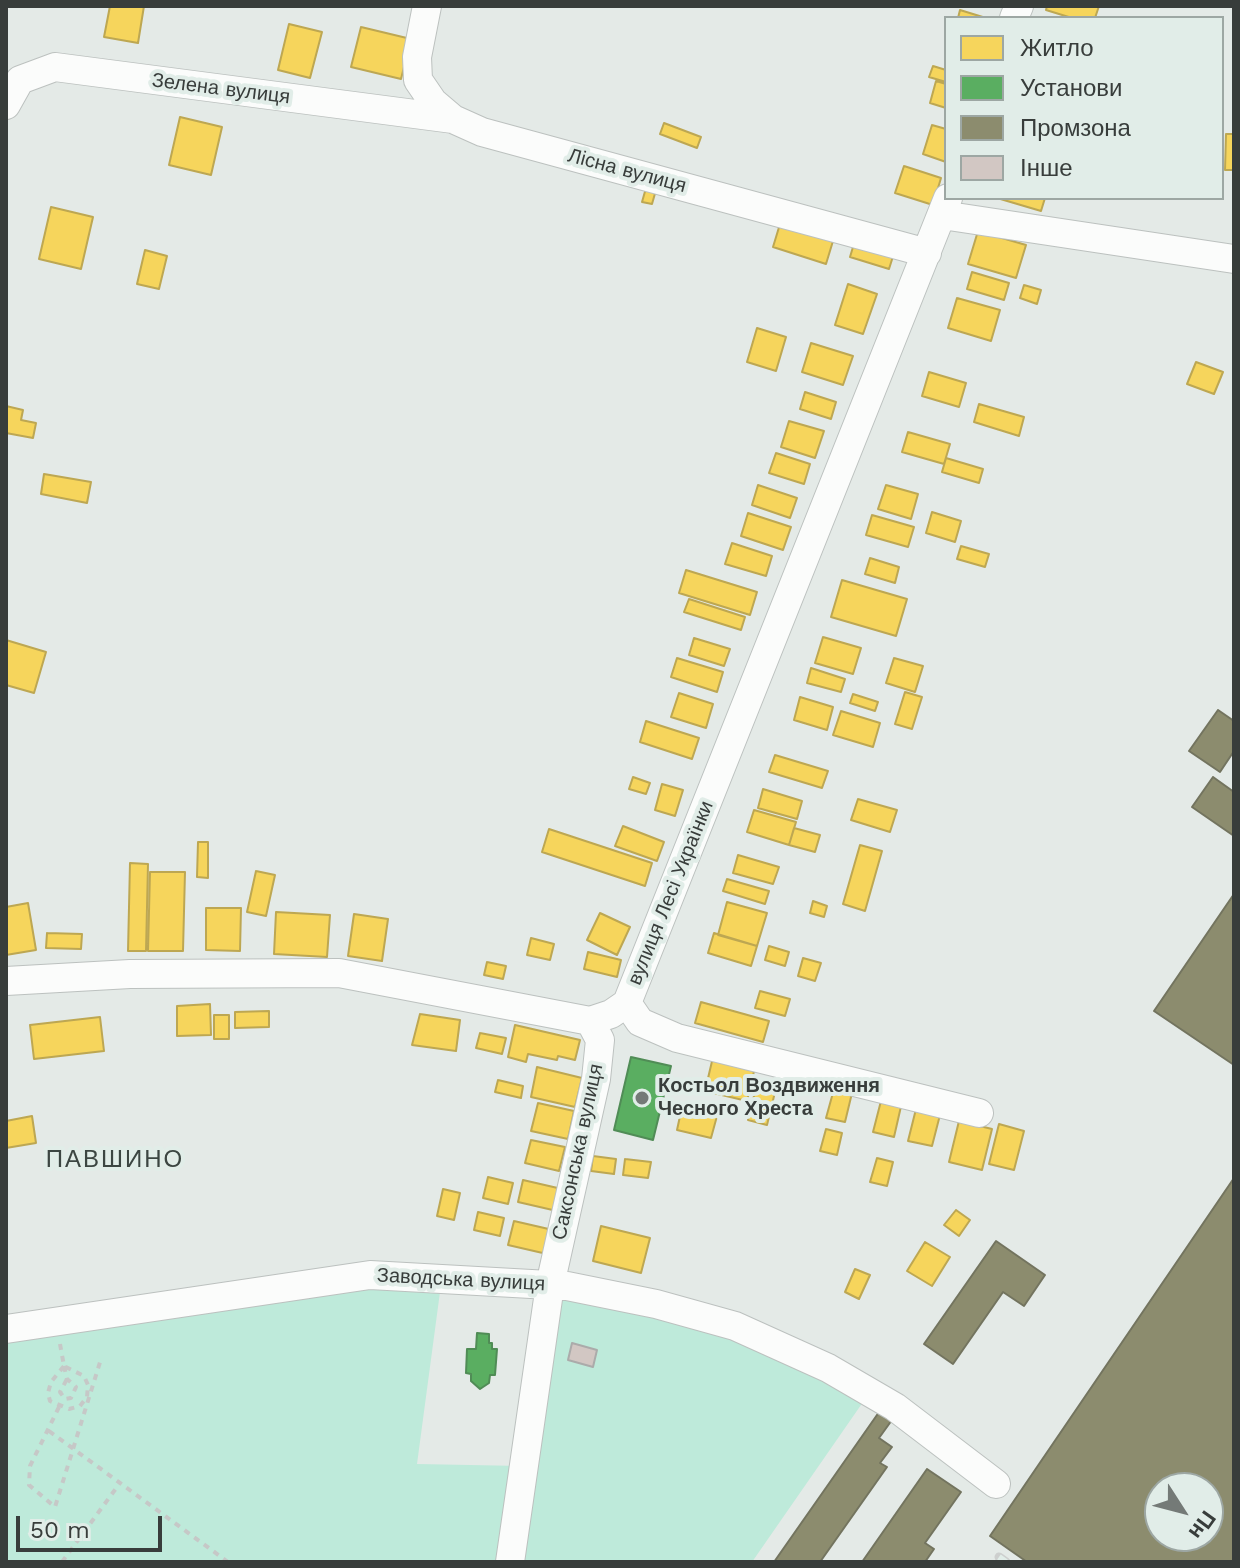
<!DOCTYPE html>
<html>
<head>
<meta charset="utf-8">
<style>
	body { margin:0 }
	#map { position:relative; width:1240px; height:1568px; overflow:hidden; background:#e4eae7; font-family:"Work Sans",sans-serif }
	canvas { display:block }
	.frame { position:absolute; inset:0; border:8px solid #383d3b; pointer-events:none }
	.legend { position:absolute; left:944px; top:16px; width:280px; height:184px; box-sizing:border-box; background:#e1ede8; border:2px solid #9da7a3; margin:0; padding:10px 14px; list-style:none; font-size:24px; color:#383d3b }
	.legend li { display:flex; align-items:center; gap:16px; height:40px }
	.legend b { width:40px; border:2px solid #9da7a3 }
	.north { position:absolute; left:1144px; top:1472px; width:80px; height:80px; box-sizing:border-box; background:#e1ede8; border:2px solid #9da7a3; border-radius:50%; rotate:126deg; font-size:22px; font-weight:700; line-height:32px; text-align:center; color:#383d3b }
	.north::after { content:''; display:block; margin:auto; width:28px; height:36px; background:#747a77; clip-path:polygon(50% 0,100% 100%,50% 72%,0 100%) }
	.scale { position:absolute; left:16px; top:1516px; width:146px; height:36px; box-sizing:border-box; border:4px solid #383d3b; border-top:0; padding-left:10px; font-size:24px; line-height:28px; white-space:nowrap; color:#383d3b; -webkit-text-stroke:6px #e1ede8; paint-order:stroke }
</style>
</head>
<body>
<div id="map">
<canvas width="1240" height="1568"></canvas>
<div class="frame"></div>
<ul class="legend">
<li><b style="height:22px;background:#f6d55c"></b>Житло</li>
<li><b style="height:22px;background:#5aae61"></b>Установи</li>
<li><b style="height:22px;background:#8c8c6e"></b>Промзона</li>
<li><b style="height:22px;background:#d2c7c3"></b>Інше</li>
</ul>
<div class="north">Пн</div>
<div class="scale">50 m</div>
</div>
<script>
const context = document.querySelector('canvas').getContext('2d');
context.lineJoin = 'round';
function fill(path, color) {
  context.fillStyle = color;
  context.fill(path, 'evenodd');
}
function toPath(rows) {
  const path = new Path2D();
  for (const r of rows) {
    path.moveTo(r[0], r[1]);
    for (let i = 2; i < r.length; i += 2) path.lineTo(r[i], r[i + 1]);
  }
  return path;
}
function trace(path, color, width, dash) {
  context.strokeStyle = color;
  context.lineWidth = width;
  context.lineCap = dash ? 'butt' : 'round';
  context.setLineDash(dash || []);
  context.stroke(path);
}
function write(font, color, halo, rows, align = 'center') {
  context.font = font + ' "Work Sans",sans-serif';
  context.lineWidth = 8;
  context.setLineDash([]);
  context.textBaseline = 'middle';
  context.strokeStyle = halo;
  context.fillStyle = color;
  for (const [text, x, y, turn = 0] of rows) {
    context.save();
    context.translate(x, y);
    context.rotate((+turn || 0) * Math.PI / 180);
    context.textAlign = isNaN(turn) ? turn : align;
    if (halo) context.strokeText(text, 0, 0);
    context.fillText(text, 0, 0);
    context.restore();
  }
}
fill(toPath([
	[442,1277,417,1464,523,1466,550,1285,656,1304,870,1392,752,1562,6,1562,6,1329]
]), '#beeada');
const homes = toPath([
	[110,6,144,6,138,43,104,37,110,6],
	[1047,6,1099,6,1095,18,1072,18,1046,10,1047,6],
	[960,10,986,18,958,18,960,10],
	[289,24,322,32,310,78,278,70,289,24],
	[361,27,411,39,401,79,351,67,361,27],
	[933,66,946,70,946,82,929,77,933,66],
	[936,81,946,84,946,108,930,103,936,81],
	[180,117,222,127,211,175,169,165,180,117],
	[664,123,701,137,697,148,660,134,664,123],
	[932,125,946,129,946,162,923,154,932,125],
	[1226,134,1234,134,1234,170,1225,170,1226,134],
	[904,166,941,178,933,205,895,193,904,166],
	[646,188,656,190,652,204,642,202,646,188],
	[997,198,1045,198,1041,211,997,198],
	[51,207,93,217,81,269,39,259,51,207],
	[780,224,833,241,826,264,773,247,780,224],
	[978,231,1026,245,1016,278,968,264,978,231],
	[856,237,895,250,889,269,850,257,856,237],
	[145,250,167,256,159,289,137,284,145,250],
	[972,272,1009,283,1004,300,967,289,972,272],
	[848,284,877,294,863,334,835,325,848,284],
	[1024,285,1041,290,1037,304,1020,298,1024,285],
	[957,298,1000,310,991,341,948,328,957,298],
	[757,328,786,337,776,371,747,362,757,328],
	[811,343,853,356,843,385,802,372,811,343],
	[1196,362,1223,372,1214,394,1187,384,1196,362],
	[929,372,966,383,959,407,922,396,929,372],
	[805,392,836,402,831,419,800,409,805,392],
	[979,404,1024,417,1019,436,974,422,979,404],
	[6,406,23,410,21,420,36,423,33,438,6,433,6,406],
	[789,421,824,431,815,458,781,447,789,421],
	[908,432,950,444,944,464,902,452,908,432],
	[776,453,810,464,804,484,769,473,776,453],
	[946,458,983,469,979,483,942,472,946,458],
	[44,474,91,482,87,503,41,494,44,474],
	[758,485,797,498,790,518,752,505,758,485],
	[886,485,918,494,911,519,878,509,886,485],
	[932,512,961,521,955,542,926,533,932,512],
	[748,513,791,527,783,550,741,536,748,513],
	[872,515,914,527,908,547,866,535,872,515],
	[732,543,772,556,766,576,725,564,732,543],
	[961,546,989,554,985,567,957,559,961,546],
	[870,558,899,567,895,583,865,574,870,558],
	[686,570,757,592,750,615,679,593,686,570],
	[842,580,907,599,896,636,831,617,842,580],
	[689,599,745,617,741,630,684,612,689,599],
	[823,637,861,648,853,674,815,663,823,637],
	[694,638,730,649,724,666,689,655,694,638],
	[6,640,46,652,34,693,6,685,6,640],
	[677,658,723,672,717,692,671,677,677,658],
	[894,658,923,666,915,692,886,683,894,658],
	[811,668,845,679,841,692,807,683,811,668],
	[905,692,922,697,912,729,895,724,905,692],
	[679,693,713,704,706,728,671,717,679,693],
	[853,694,878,702,875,711,850,703,853,694],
	[800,697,833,707,827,730,794,720,800,697],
	[841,711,880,723,873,747,833,735,841,711],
	[646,721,699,738,692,759,640,742,646,721],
	[775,755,828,771,822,788,769,772,775,755],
	[633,777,650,783,646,794,629,789,633,777],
	[662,784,683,790,675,816,655,810,662,784],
	[763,789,802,801,797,819,758,808,763,789],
	[858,799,897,810,890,832,851,820,858,799],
	[754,810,796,822,789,845,747,832,754,810],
	[623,826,664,842,657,861,615,846,623,826],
	[794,828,820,835,815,852,789,845,794,828],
	[549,829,652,863,645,886,542,852,549,829],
	[198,842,208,842,208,878,197,877,198,842],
	[860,845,882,851,865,911,843,904,860,845],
	[738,855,779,867,773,884,733,873,738,855],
	[130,863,148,864,146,951,128,951,130,863],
	[256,871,275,875,266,916,247,912,256,871],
	[150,872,185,872,183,951,148,951,150,872],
	[727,879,769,891,765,904,723,891,727,879],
	[813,901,827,906,824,917,810,913,813,901],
	[727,902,767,913,757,946,718,935,727,902],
	[28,903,36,950,6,955,6,907,28,903],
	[206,908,241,908,240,951,206,950,206,908],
	[276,912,330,915,327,957,274,954,276,912],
	[600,913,630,927,617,955,587,940,600,913],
	[354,914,388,919,382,961,348,956,354,914],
	[47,933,82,934,81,949,46,948,47,933],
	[714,933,757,946,751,966,708,953,714,933],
	[531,938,554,944,550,960,527,955,531,938],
	[769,946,789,952,785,966,765,960,769,946],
	[588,952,621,960,617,977,584,969,588,952],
	[803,958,821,963,815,981,798,976,803,958],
	[487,962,506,966,503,979,484,975,487,962],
	[760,991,790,999,785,1016,755,1008,760,991],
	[701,1002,769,1021,763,1042,695,1023,701,1002],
	[210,1004,211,1035,177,1036,177,1006,210,1004],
	[269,1011,269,1027,235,1028,235,1012,269,1011],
	[420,1014,460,1020,456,1051,412,1045,420,1014],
	[214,1015,229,1015,229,1039,214,1039,214,1015],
	[100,1017,104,1051,34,1059,30,1025,100,1017],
	[515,1025,580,1040,575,1060,558,1056,557,1060,528,1054,526,1062,508,1057,515,1025],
	[480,1033,506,1038,502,1054,476,1048,480,1033],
	[713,1057,755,1067,747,1101,705,1091,713,1057],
	[537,1067,582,1078,575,1107,531,1097,537,1067],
	[498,1080,523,1086,521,1098,495,1092,498,1080],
	[756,1088,775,1092,767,1125,748,1120,756,1088],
	[834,1089,852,1093,845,1122,826,1118,834,1089],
	[882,1097,902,1102,894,1137,873,1132,882,1097],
	[538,1103,574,1111,568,1139,531,1131,538,1103],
	[917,1105,941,1111,932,1146,908,1141,917,1105],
	[682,1107,717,1116,711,1138,677,1130,682,1107],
	[32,1116,36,1143,6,1148,6,1121,32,1116],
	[959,1121,992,1129,982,1170,949,1162,959,1121],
	[999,1124,1024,1131,1014,1170,989,1164,999,1124],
	[826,1129,842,1133,837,1155,820,1151,826,1129],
	[531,1140,565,1147,559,1171,525,1163,531,1140],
	[593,1156,616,1159,614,1174,591,1171,593,1156],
	[877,1158,893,1162,887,1186,870,1182,877,1158],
	[625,1159,651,1162,648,1178,623,1175,625,1159],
	[488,1177,513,1183,508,1204,483,1198,488,1177],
	[523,1180,562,1189,557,1211,518,1202,523,1180],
	[443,1189,460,1193,454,1220,437,1216,443,1189],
	[956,1210,970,1220,959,1236,944,1225,956,1210],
	[478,1212,504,1218,500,1236,474,1230,478,1212],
	[514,1221,553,1230,547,1254,508,1245,514,1221],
	[601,1226,650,1238,641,1273,593,1261,601,1226],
	[925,1242,950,1257,932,1286,907,1271,925,1242],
	[855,1269,870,1275,859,1299,845,1292,855,1269]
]);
fill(homes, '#f6d55c');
trace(homes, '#bda752', 2);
const public = toPath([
	[631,1057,671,1066,653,1140,614,1130,631,1057],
	[477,1333,489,1334,489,1343,492,1343,492,1349,497,1349,495,1375,490,1375,489,1383,480,1389,471,1381,471,1374,466,1373,467,1349,476,1349,477,1333]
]);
fill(public, '#5aae61');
trace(public, '#508c56', 2);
const industry = toPath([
	[1218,710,1234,721,1234,751,1220,772,1189,751,1218,710],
	[1213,777,1234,792,1234,836,1192,807,1213,777],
	[1234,894,1234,1065,1154,1011,1234,894],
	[1234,1178,1234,1562,1027,1562,990,1536,1234,1178],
	[1160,1488,1208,1488,1208,1536,1160,1536,1160,1488],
	[996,1241,1045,1275,1024,1306,1003,1292,953,1364,924,1344,996,1241],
	[884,1405,897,1413,879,1438,892,1447,880,1463,887,1467,820,1562,774,1562,884,1405],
	[927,1469,961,1492,925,1543,934,1549,925,1562,862,1562,927,1469]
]);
fill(industry, '#8c8c6e');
trace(industry, '#73745f', 2);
const building = toPath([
	[572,1343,597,1350,593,1367,568,1360,572,1343]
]);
fill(building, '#d2c7c3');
trace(building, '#ababaa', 2);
const minor = toPath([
	[427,6,417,57,418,80,433,102,453,119,482,132,927,253],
	[1014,18,1019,6],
	[6,105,20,80,55,67,453,119],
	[942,215,1234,259],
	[6,981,130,974,339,973,590,1021,611,1014,627,1003,948,198],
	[627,1003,640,1022,677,1038,979,1113],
	[6,1329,370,1275,567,1286,656,1304,735,1326,828,1368,895,1407,996,1484],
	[510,1562,550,1285,596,1079,600,1040,590,1021]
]);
trace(minor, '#bcc1bf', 30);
trace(toPath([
	[60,1344,64,1366,84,1376,88,1385,87,1397,80,1406,69,1409,50,1401,48,1393,51,1382,64,1366],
	[64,1366,67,1379,76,1387,71,1398,65,1399,60,1392,67,1379],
	[59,1407,30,1466,29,1485,55,1507,101,1359],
	[49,1431,228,1562],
	[62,1562,120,1483]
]), '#c6c8c7', 4, [6, 6]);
trace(minor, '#fbfcfb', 28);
const rail = toPath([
	[999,1557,1006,1562]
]);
trace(rail, '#cdcfce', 9);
trace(rail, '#e1ede8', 6, [18]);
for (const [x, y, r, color] of [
	[642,1098,8,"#747a77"]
]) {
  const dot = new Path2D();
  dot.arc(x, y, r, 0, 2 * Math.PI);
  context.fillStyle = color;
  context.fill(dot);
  trace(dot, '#e1ede8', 3);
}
write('20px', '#383d3b', '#e1ede8', [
	["Зелена вулиця",221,89,7],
	["Лісна вулиця",627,171,15],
	["вулиця Лесі Українки",671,893,-68],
	["Саксонська вулиця",578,1152,-78],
	["Заводська вулиця",461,1280,3]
]);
write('bold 20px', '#383d3b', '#e1ede8', [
	["Костьол Воздвиження",658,1086],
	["Чесного Хреста",658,1109]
], 'left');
context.letterSpacing = '2px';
write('24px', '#3c4642', '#e1ede8', [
	["ПАВШИНО",115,1160]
]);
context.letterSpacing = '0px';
</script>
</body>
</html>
